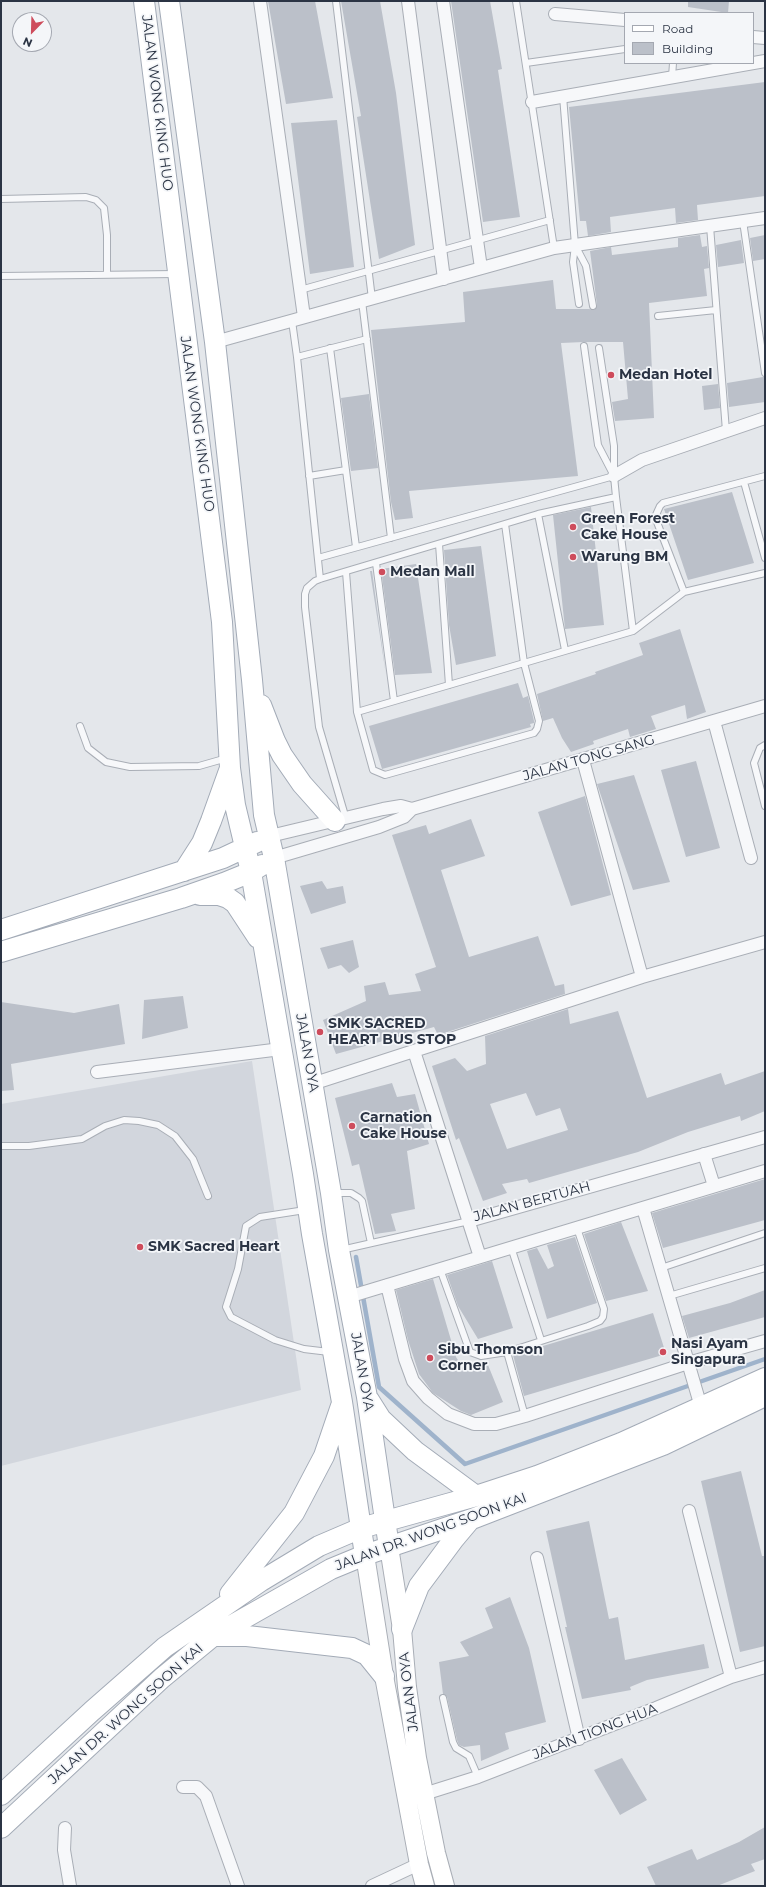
<!DOCTYPE html>
<html>
<head>
<meta charset="utf-8">
<style>
	body { margin:0 }
	#map { position:relative; width:766px; height:1887px; overflow:hidden; background:#e4e7eb; font-family:Montserrat,sans-serif }
	canvas { display:block }
	.frame { position:absolute; inset:0; border:2px solid #2b3444; pointer-events:none }
	.legend { position:absolute; left:624px; top:12px; width:130px; height:52px; box-sizing:border-box; background:#f4f6f9; border:1px solid #a4a8b1; margin:0; padding:5px 7px; list-style:none; font-size:12px; color:#2b3444 }
	.legend li { display:flex; align-items:center; gap:8px; height:20px }
	.legend b { width:20px; border:1px solid #a4a8b1 }
	.north { position:absolute; left:12px; top:12px; width:40px; height:40px; box-sizing:border-box; background:#f4f6f9; border:1px solid #a4a8b1; border-radius:50%; rotate:203deg; font-size:11px; font-weight:700; line-height:16px; text-align:center; color:#2b3444 }
	.north::after { content:''; display:block; margin:auto; width:14px; height:18px; background:#ce4c5c; clip-path:polygon(50% 0,100% 100%,50% 72%,0 100%) }
</style>
</head>
<body>
<div id="map">
<canvas width="766" height="1887"></canvas>
<div class="frame"></div>
<ul class="legend">
<li><b style="height:5px;background:#fff"></b>Road</li>
<li><b style="height:11px;background:#bbc0c9"></b>Building</li>
</ul>
<div class="north">N</div>
</div>
<script>
const context = document.querySelector('canvas').getContext('2d');
context.lineJoin = 'round';
function fill(path, color) {
  context.fillStyle = color;
  context.fill(path, 'evenodd');
}
function toPath(rows) {
  const path = new Path2D();
  for (const r of rows) {
    path.moveTo(r[0], r[1]);
    for (let i = 2; i < r.length; i += 2) path.lineTo(r[i], r[i + 1]);
  }
  return path;
}
function trace(path, color, width, dash) {
  context.strokeStyle = color;
  context.lineWidth = width;
  context.lineCap = dash ? 'butt' : 'round';
  context.setLineDash(dash || []);
  context.stroke(path);
}
function write(font, color, halo, rows, align = 'center') {
  context.font = font + ' Montserrat,sans-serif';
  context.lineWidth = 3.5;
  context.setLineDash([]);
  context.textBaseline = 'middle';
  context.strokeStyle = halo;
  context.fillStyle = color;
  for (const [text, x, y, turn = 0] of rows) {
    context.save();
    context.translate(x, y);
    context.rotate((+turn || 0) * Math.PI / 180);
    context.textAlign = isNaN(turn) ? turn : align;
    if (halo) context.strokeText(text, 0, 0);
    context.fillText(text, 0, 0);
    context.restore();
  }
}
fill(toPath([
	[252,1061,301,1390,1,1466,1,1104]
]), '#d2d6dd');
trace(toPath([
	[356,1257,379,1387,465,1464,765,1359]
]), '#9fb3cb', 4.5);
fill(toPath([
	[268,1,315,1,333,98,286,104],
	[341,1,380,1,396,93,415,245,379,259,357,117,361,116],
	[451,1,490,1,502,69,498,70,520,217,483,222],
	[688,1,729,1,728,13,688,7],
	[765,82,765,196,697,205,698,220,676,223,675,208,610,217,611,232,588,236,586,221,580,221,569,107],
	[337,120,354,267,310,274,291,123],
	[700,235,702,247,707,246,709,268,704,269,707,296,649,303,654,418,615,421,612,402,628,399,623,342,584,342,561,343,578,476,409,491,413,518,395,520,391,502,371,330,465,322,463,292,553,280,556,309,589,309,594,310,597,305,590,251,611,247,612,255,678,247,678,238],
	[765,235,765,259,753,261,750,238],
	[741,240,744,263,718,267,716,245],
	[763,377,765,377,765,402,729,407,727,383],
	[718,384,720,408,704,410,702,386],
	[369,394,378,468,351,471,341,398],
	[732,492,754,563,688,580,664,509],
	[591,507,604,625,565,629,553,515],
	[481,546,496,656,456,665,449,625,444,550],
	[416,564,432,673,395,675,381,569],
	[370,571,372,571,386,675],
	[680,629,706,712,687,719,685,705,651,716,656,729,630,737,628,729,593,741,594,744,571,752,562,738,553,718,543,721,537,694,596,674,595,672,643,655,639,643],
	[518,683,523,698,528,696,534,721,534,723,530,724,531,727,382,769,369,726],
	[696,761,720,848,686,857,661,770],
	[634,775,670,882,633,890,597,784],
	[585,796,611,895,571,906,538,812],
	[471,819,485,856,441,870,469,957,538,936,555,986,564,984,565,994,438,1035,434,1027,336,1054,323,1020,366,1001,364,986,385,982,389,995,421,991,415,974,436,967,392,835,426,825,429,834],
	[322,881,327,889,343,886,346,903,311,914,300,886],
	[353,940,359,967,349,973,341,965,328,969,320,948],
	[183,996,188,1028,142,1039,144,1000],
	[1,1002,74,1013,119,1004,125,1044,11,1064,14,1090,1,1091],
	[568,1009,570,1024,618,1011,647,1098,721,1073,725,1085,765,1071,765,1111,741,1121,740,1116,688,1132,638,1152,529,1183,527,1179,502,1184,507,1193,483,1201,459,1138,456,1140,432,1066,455,1058,467,1071,486,1064,485,1036],
	[526,1093,536,1116,560,1108,568,1130,507,1149,490,1104],
	[392,1083,397,1097,415,1094,429,1144,407,1151,415,1209,391,1214,396,1231,375,1234,359,1164,352,1166,335,1098],
	[765,1179,765,1220,663,1248,652,1213],
	[621,1222,648,1291,606,1301,584,1234],
	[575,1237,597,1303,547,1319,527,1251,537,1248,548,1269,554,1266,547,1245],
	[492,1261,513,1328,478,1339,458,1306,447,1275],
	[433,1279,456,1357,464,1370,488,1365,503,1402,471,1415,461,1411,433,1393,419,1374,408,1340,396,1290],
	[765,1290,765,1317,689,1338,682,1316,730,1303],
	[653,1313,666,1354,524,1396,513,1355],
	[741,1471,762,1556,765,1556,765,1646,740,1652,701,1481],
	[589,1521,609,1619,618,1617,625,1660,704,1644,709,1668,647,1680,630,1687,631,1690,582,1699,565,1627,567,1627,546,1531],
	[510,1597,529,1648,546,1722,505,1733,509,1749,481,1761,480,1745,464,1747,459,1745,457,1740,447,1697,443,1694,439,1662,469,1656,460,1642,493,1628,485,1608],
	[622,1758,647,1800,620,1815,594,1770],
	[765,1827,765,1859,751,1864,755,1871,717,1886,656,1886,647,1867,692,1849,697,1860,739,1842]
]), '#bbc0c9');
const service = toPath([
	[336,1,372,299],
	[516,1,554,248],
	[526,63,625,49],
	[672,77,673,63],
	[563,96,575,245,573,262,579,304],
	[1,199,86,197,96,200,104,208,107,235,107,275],
	[743,221,765,373],
	[710,226,726,431],
	[575,245,586,266,593,306],
	[1,276,176,274],
	[300,290,550,220],
	[362,301,391,538],
	[658,316,716,310],
	[292,321,297,357,320,579],
	[584,346,598,445,613,474],
	[330,348,356,547],
	[297,357,367,339],
	[309,476,346,470],
	[744,482,765,558],
	[616,497,633,631],
	[538,514,565,650],
	[439,544,449,685],
	[318,558,614,476],
	[376,563,394,701],
	[346,572,357,712,373,770,385,775,534,733,537,729,539,721,524,663,505,524],
	[684,592,655,517,660,506,663,503,765,476],
	[357,712,633,631,684,592,765,573],
	[80,726,88,748,106,762,130,767,199,766,227,758],
	[765,745,760,748,754,763,765,806],
	[346,819,319,727,305,607,305,594,307,588,315,581,320,579,538,514,616,497,614,476,614,446,599,348],
	[1,1146,29,1146,82,1139,105,1126,124,1120,139,1121,158,1125,175,1136,193,1159,208,1196],
	[333,1193,351,1193,359,1198,362,1201,371,1243],
	[305,1210,260,1217,246,1226,238,1269,226,1307,231,1317,275,1340,304,1349,329,1352],
	[511,1247,541,1340],
	[341,1250,469,1221],
	[661,1268,765,1233],
	[440,1269,470,1352,481,1356,507,1352,588,1326,600,1321,603,1317,604,1309,577,1228],
	[669,1296,765,1268],
	[507,1352,525,1416],
	[443,1698,453,1742,456,1748,469,1756,478,1777]
]);
const minor = toPath([
	[260,1,304,317],
	[408,1,444,279],
	[443,1,481,268],
	[555,14,625,20],
	[753,37,765,38],
	[532,102,765,61],
	[215,342,554,248,765,218],
	[614,476,642,460,765,418],
	[714,721,751,858],
	[583,760,642,977],
	[270,836,383,809,401,806,412,809],
	[274,858,379,827,404,817,412,809,765,706],
	[414,1051,480,1257],
	[97,1072,281,1049],
	[312,1084,642,977,765,942],
	[704,1154,714,1186],
	[643,1208,701,1407],
	[469,1221,765,1137],
	[387,1285,405,1359,413,1381,428,1398,448,1414,474,1424,496,1424,525,1416,688,1363,765,1341],
	[348,1297,765,1171],
	[689,1511,731,1677],
	[537,1558,579,1739],
	[183,1787,197,1787,206,1796,238,1886],
	[424,1794,478,1777,656,1708,731,1677,765,1667],
	[65,1828,64,1850,70,1886],
	[372,1886,419,1864]
]);
const secondary = toPath([
	[389,1547,402,1629,407,1687,417,1758,436,1853,445,1886],
	[365,1555,384,1676,419,1864,425,1886]
]);
const primary = toPath([
	[144,1,222,622,230,768,235,805,251,872,303,1174,312,1234,342,1402,365,1555],
	[169,1,215,342,252,680,264,815,274,858,331,1193,339,1250,367,1397,389,1547],
	[261,705,275,741,282,755,302,784,335,821],
	[184,871,202,843,211,821,229,771],
	[200,895,219,895,228,898,235,903,258,938],
	[1,930,223,858,257,842],
	[1,952,181,898,224,883,251,872,262,865],
	[369,1400,381,1419,415,1451,476,1496],
	[230,1594,294,1513,324,1456,341,1406],
	[402,1629,419,1586,454,1539,470,1520],
	[214,1636,247,1636,352,1648,367,1655,384,1676],
	[1,1795,92,1711,165,1647,261,1581,319,1546,361,1528,476,1496,537,1476,621,1443,765,1378],
	[1,1828,162,1678,213,1636,331,1569,365,1555,472,1519,663,1445,765,1396]
]);
trace(service, '#a9aeb6', 8);
trace(minor, '#a9aeb6', 14);
trace(secondary, '#a9aeb6', 20);
trace(primary, '#a3abb7', 22);
trace(service, '#f7f8fa', 6);
trace(minor, '#f7f8fa', 12);
trace(secondary, '#fff', 18);
trace(primary, '#fff', 20);
for (const [x, y, r, color] of [
	[611,375,4,"#ce4c5c"],
	[573,527,4,"#ce4c5c"],
	[573,557,4,"#ce4c5c"],
	[382,572,4,"#ce4c5c"],
	[320,1032,4,"#ce4c5c"],
	[352,1126,4,"#ce4c5c"],
	[140,1247,4,"#ce4c5c"],
	[663,1352,4,"#ce4c5c"],
	[430,1358,4,"#ce4c5c"]
]) {
  const dot = new Path2D();
  dot.arc(x, y, r, 0, 2 * Math.PI);
  context.fillStyle = color;
  context.fill(dot);
  trace(dot, '#f4f6f9', 1.5);
}
write('14px', '#2b3444', '#f4f6f9', [
	["JALAN WONG KING HUO",157,103,83],
	["JALAN WONG KING HUO",197,424,82],
	["JALAN TONG SANG",589,758,-16],
	["JALAN OYA",307,1053,80],
	["JALAN BERTUAH",532,1202,-15],
	["JALAN OYA",362,1372,80],
	["JALAN DR. WONG SOON KAI",431,1532,-20],
	["JALAN OYA",409,1692,-97],
	["JALAN DR. WONG SOON KAI",126,1714,-42],
	["JALAN TIONG HUA",595,1732,-21]
]);
write('bold 14px', '#2b3444', '#f4f6f9', [
	["Medan Hotel",619,375],
	["Green Forest",581,519],
	["Cake House",581,535],
	["Warung BM",581,557],
	["Medan Mall",390,572],
	["SMK SACRED",328,1024],
	["HEART BUS STOP",328,1040],
	["Carnation",360,1118],
	["Cake House",360,1134],
	["SMK Sacred Heart",148,1247],
	["Nasi Ayam",671,1344],
	["Singapura",671,1360],
	["Sibu Thomson",438,1350],
	["Corner",438,1366]
], 'left');
</script>
</body>
</html>
